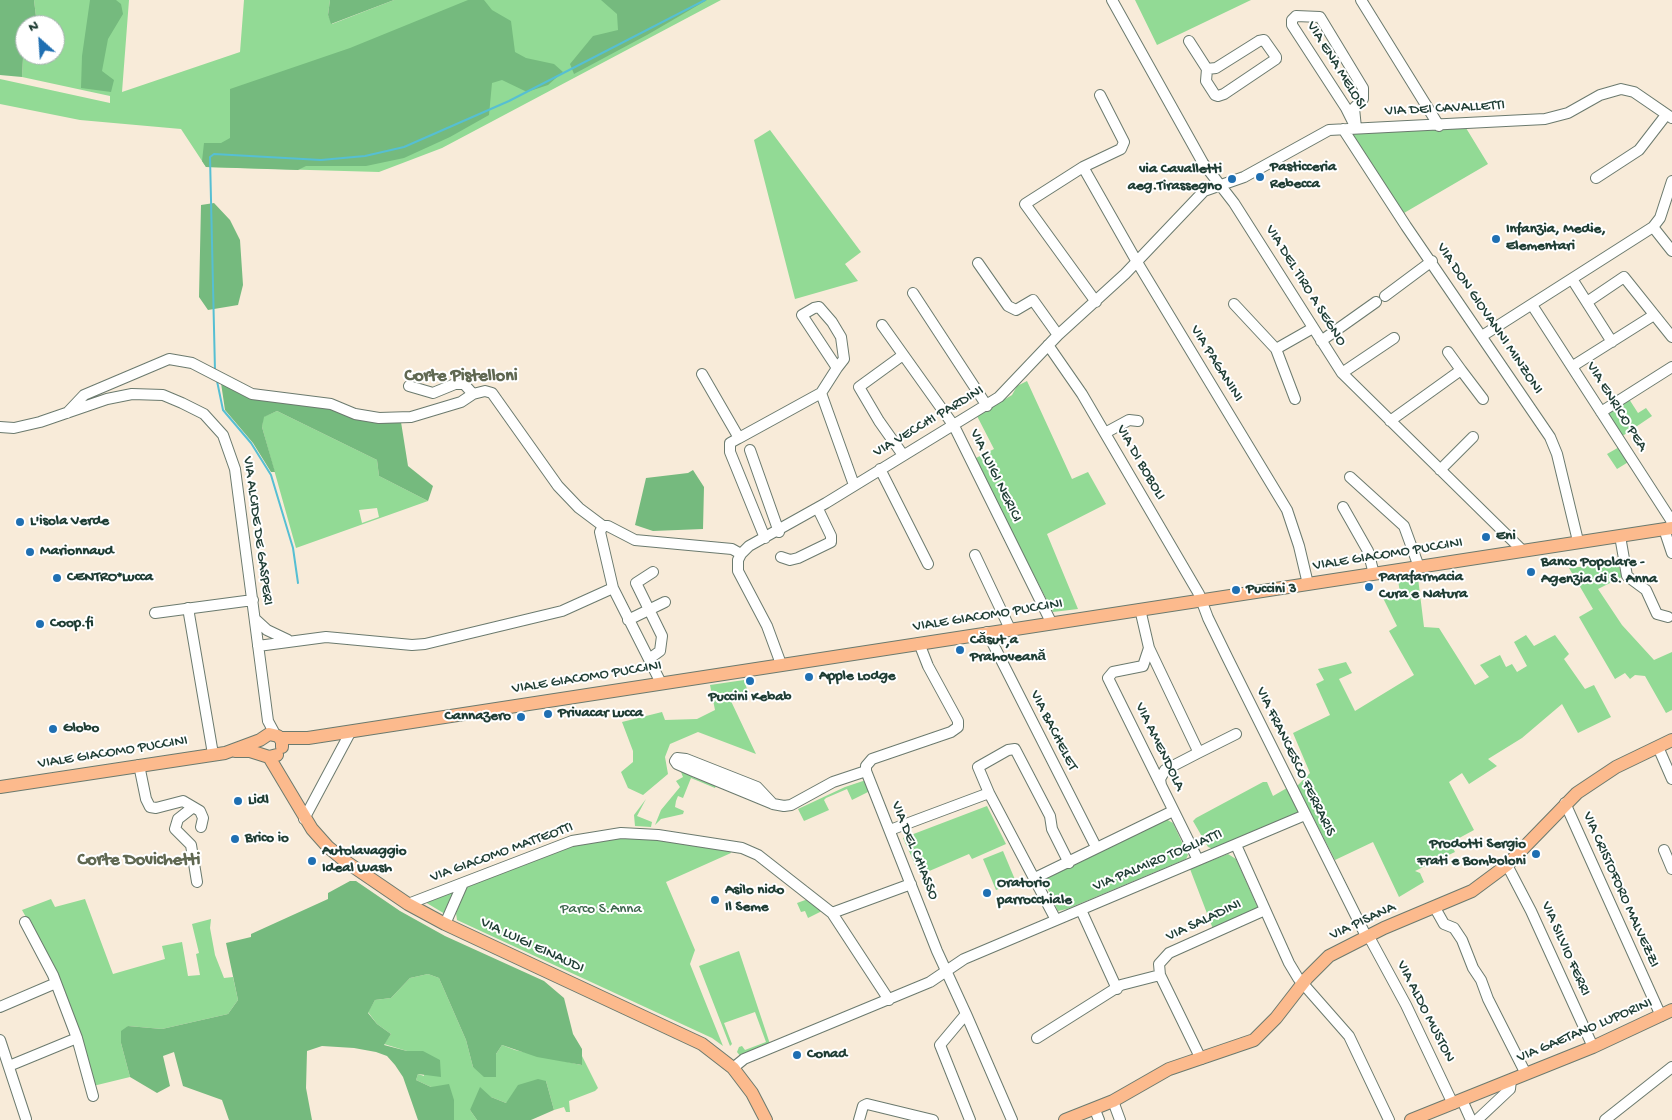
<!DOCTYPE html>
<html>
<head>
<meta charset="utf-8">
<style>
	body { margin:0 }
	#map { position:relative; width:1672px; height:1120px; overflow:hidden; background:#f8ebd9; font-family:"Gochi Hand",sans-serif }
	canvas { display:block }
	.north { position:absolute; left:15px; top:15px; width:50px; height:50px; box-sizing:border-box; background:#fff; border:1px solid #a5b1ae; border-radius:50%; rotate:334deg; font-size:14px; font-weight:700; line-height:20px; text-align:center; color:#1f3d34 }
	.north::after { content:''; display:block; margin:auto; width:18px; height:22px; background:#1f6fb2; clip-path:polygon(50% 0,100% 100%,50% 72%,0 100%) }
</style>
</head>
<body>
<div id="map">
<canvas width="1672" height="1120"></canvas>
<div class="north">N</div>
</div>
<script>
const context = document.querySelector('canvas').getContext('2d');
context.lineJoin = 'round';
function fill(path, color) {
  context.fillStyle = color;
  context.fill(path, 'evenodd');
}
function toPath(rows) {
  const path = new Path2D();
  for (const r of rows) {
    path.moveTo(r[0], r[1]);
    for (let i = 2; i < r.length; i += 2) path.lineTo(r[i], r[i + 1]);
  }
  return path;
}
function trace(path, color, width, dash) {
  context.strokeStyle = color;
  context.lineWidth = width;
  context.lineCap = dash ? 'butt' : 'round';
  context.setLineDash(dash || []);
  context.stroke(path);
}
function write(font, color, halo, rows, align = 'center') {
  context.font = font + ' "Gochi Hand",sans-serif';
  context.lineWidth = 4;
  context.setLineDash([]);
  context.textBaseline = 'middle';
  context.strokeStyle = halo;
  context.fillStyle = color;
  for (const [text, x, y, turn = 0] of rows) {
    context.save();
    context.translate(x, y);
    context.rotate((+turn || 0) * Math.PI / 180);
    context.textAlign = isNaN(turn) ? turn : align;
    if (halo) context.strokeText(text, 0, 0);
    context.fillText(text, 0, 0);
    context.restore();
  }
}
fill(toPath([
	[34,0,129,0,122,92,240,52,244,0,330,0,328,15,332,24,394,0,721,0,442,148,379,172,206,167,181,129,80,120,0,104,0,79,110,103,110,96,22,77,23,58,27,55,55,55,55,25,37,25],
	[1135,0,1251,0,1157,45],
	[1466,128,1488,164,1404,213,1349,131],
	[770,130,861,252,845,264,858,281,795,299,754,140],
	[1027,381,1072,479,1088,472,1106,504,1047,534,1078,609,1053,612,974,459,994,449,977,416,1012,395,1017,386],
	[1629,399,1638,413,1646,408,1652,416,1621,437,1607,415],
	[277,411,377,460,379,476,428,501,296,548,262,427,263,417],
	[377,508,379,517,362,523,359,510],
	[1621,446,1630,461,1617,469,1607,454],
	[1618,563,1622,577,1598,589,1622,625,1654,660,1672,652,1672,710,1666,713,1645,676,1635,675,1630,679,1625,673,1615,679,1579,617,1593,609,1569,568],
	[1418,578,1424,627,1439,628,1475,685,1489,677,1480,665,1500,655,1506,667,1512,664,1517,672,1527,666,1514,642,1526,635,1534,646,1555,635,1569,654,1564,659,1585,689,1594,685,1611,717,1578,733,1562,704,1522,738,1488,759,1497,766,1469,784,1462,773,1449,782,1474,830,1450,843,1455,852,1415,871,1420,873,1424,882,1399,897,1373,842,1335,860,1297,786,1310,773,1293,733,1330,715,1316,684,1324,680,1318,669,1346,662,1352,673,1339,679,1355,711,1414,675,1389,631,1397,626,1383,598,1400,593,1398,580],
	[744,680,748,692,730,699,756,754,698,732,670,744,665,757,668,774,643,795,628,788,621,772,633,762,633,751,622,722,662,712,665,720,697,719,715,710,710,685],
	[679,767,694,773,692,777,716,786,715,788,691,778,683,798,678,796,676,801,675,807,684,811,683,814,661,819,655,825,661,810,680,787,676,781,683,777],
	[866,780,870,791,852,800,847,789,826,798,824,800,829,810,804,821,798,809,845,787],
	[1263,782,1267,782,1273,796,1287,788,1299,812,1298,815,1213,849,1208,847,1193,821,1196,818],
	[646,799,637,816,652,822,651,827,635,826,634,815],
	[987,806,1006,844,972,859,969,854,920,875,903,838],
	[1166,819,1173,823,1188,855,1186,859,1067,909,1058,911,1043,879],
	[613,836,643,838,729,849,731,853,666,882,695,950,690,964,723,1046,712,1038,457,920,456,913,467,887,575,844],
	[1003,851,1016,882,996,890,983,859],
	[1228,854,1236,859,1258,908,1213,929,1190,869],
	[455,891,445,914,425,902],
	[811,898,822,911,808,918,805,911,801,912,797,903],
	[51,899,55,907,85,899,113,974,165,959,162,946,182,942,188,976,200,975,196,954,199,953,192,924,211,919,210,928,215,955,224,978,233,977,238,1000,228,1014,162,1029,128,1026,121,1043,130,1077,93,1086,82,1037,58,975,22,910],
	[739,951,770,1044,741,1057,737,1052,739,1047,742,1046,745,1050,766,1042,755,1012,724,1023,732,1044,730,1046,699,966],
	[428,974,439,978,466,1040,473,1067,496,1077,496,1054,502,1045,515,1050,581,1065,582,1056,598,1088,595,1091,569,1101,570,1112,566,1112,564,1107,554,1110,546,1081,506,1103,491,1097,470,1110,477,1120,454,1120,431,1087,416,1080,418,1074,424,1076,423,1051,407,1051,384,1044,391,1034,377,1024,368,1012,375,1000,391,998,410,978]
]), '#92da95');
fill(toPath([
	[0,0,34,0,37,25,25,25,27,55,23,58,22,77,0,75],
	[90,0,116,0,121,4,123,14,108,39,102,71,114,80,111,92,81,88,82,56],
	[330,0,394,0,331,24,328,15],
	[468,0,484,0,492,10,511,21,515,52,526,58,554,64,563,72,548,85,527,92,502,80,492,83,489,115,450,137,404,158,366,166,306,166,298,170,206,167,202,161,204,143,221,143,230,138,230,89,350,48],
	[601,0,707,0,647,35,574,74,570,64,593,36,618,30,617,14],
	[214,203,230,220,240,240,243,285,238,305,208,310,199,297,201,205],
	[221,383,248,398,329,407,401,422,408,466,433,486,428,501,379,476,377,460,277,411,264,417,262,427,275,472,271,472,253,443,225,410],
	[693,470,704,487,703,529,653,531,635,525,646,478,688,473],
	[350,881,356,881,400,911,445,936,544,981,564,998,573,1034,582,1049,582,1065,537,1057,502,1045,496,1054,496,1077,484,1077,473,1067,466,1040,439,978,428,974,410,978,391,998,375,1000,368,1013,377,1024,391,1034,384,1045,407,1051,423,1051,440,1060,441,1077,418,1074,416,1080,431,1087,449,1084,454,1100,454,1120,418,1120,403,1077,395,1065,387,1056,376,1052,354,1048,322,1046,307,1051,306,1088,312,1120,229,1120,222,1100,183,1086,174,1052,163,1056,170,1086,157,1093,130,1077,121,1043,121,1031,128,1026,162,1029,228,1014,238,1000,226,943,251,937,251,934,328,899,328,893],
	[538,1079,546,1081,554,1110,531,1120,477,1120,470,1110,480,1087,491,1097,506,1103,518,1085]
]), '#75ba7e');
trace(toPath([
	[215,371,210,157,214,154,321,160,365,156,404,147,509,101,705,0],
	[217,381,223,410,251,443,271,475,293,548,298,583]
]), '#56bfd3', 2);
const minor = toPath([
	[1112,0,1203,163,1234,203,1342,373,1522,550],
	[1361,0,1439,126],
	[1296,16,1320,17,1363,88,1363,99,1354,108,1356,128,1346,108,1292,25,1292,20,1296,16],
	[1189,41,1207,69,1206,81,1215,95,1218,96,1224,94,1276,59,1276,57,1264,40,1259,41,1216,68,1207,69],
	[1343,129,1406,226,1550,437,1557,454,1578,541],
	[1083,167,1137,262,1287,510,1299,546,1308,584],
	[1596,178,1639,150,1666,115],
	[1653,227,1672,251],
	[978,263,1008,306,1016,310,1033,300,1058,335],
	[1572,279,1612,342],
	[913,293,987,406],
	[1385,296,1432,261],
	[1096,302,1025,204,1083,167,1121,149,1124,142,1100,95],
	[1587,302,1624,277,1672,337],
	[1234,304,1276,349,1295,399],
	[1532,305,1671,520,1672,526],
	[882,325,954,426,1051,622],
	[1482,336,1653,227,1660,218,1672,181],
	[1321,341,1376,302],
	[1048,345,1082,394,1199,594,1208,618,1228,659,1366,936],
	[1276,349,1313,328],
	[903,355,859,387,879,421,903,455],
	[1573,366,1654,315],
	[837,368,844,359,841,337,832,322,819,307,814,308,802,315,837,368,821,393,854,485],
	[1461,370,1483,399],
	[1342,373,1394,338],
	[702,374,739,438,821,393],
	[409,386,433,393,455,384,464,384,473,394],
	[1601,412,1672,367],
	[67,413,84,395,169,359,192,363,252,394,331,404,355,414,379,418,411,417,461,402,473,394,485,391,492,393,558,486,579,508,603,526,608,526,635,540,732,549,741,554],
	[1390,421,1461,370,1448,352],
	[0,427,14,428,40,422,107,399,132,394,163,395,182,403,204,414,223,435,235,469,268,721,275,734],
	[1105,433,1129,420,1138,421],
	[739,438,730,443,730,452,765,538],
	[750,450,779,532],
	[880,469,928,564],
	[1440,470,1473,437],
	[1350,477,1404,526,1419,567],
	[1343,507,1368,551,1374,574],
	[603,526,600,532,613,588,661,683],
	[1664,529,1672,553],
	[1620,536,1627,576,1646,590,1657,614,1668,617],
	[975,555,1010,629],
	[781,557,790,560,798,558,831,542,831,536,818,509],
	[188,608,213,754],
	[1140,609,1149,648,1198,751,1196,754,1165,770,1160,779,1161,785],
	[155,613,253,600],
	[255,619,267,630,288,640],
	[628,620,665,602],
	[987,632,1094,843],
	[919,643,928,666,958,721,958,727,951,732,872,759,866,766,866,771,937,951,966,1014,940,1045,970,1120],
	[258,646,326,637,412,645,425,644,562,611,613,588],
	[1149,648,1143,666,1113,672,1108,678,1198,860],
	[649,659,660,651,662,636,636,583,653,572],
	[781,664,767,626,738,571,738,560,741,554,749,546,826,503,999,397,1058,335,1125,274,1204,191,1244,177,1329,130,1545,119,1568,113,1600,95,1621,89,1634,92,1672,118],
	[1658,747,1672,779],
	[1196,754,1236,734],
	[139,765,146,799,150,807,156,808,183,801,200,811,203,818,201,827],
	[989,793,978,767,1008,750,1015,749,1050,816,1052,829,1069,863],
	[1565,803,1661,1016],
	[773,804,757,787,686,759,677,758,675,761,677,764,693,771,773,804,784,806,791,805,833,782,866,771],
	[192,808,178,819,175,829,191,845,197,882],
	[304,819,351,731],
	[890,830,989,793,1056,920],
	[1236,845,1289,963,1298,978,1349,1036,1389,1120],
	[1664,850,1672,869],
	[1507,865,1531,911,1593,1047],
	[1035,878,1173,811],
	[408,904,572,841,621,833,658,835,742,848,758,855,832,913,911,884],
	[1435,908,1444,924,1454,928,1462,940,1473,968,1481,980,1488,999,1526,1074],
	[1081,910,1117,989],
	[832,913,889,1000],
	[25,922,53,975,77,1038,93,1096],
	[445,924,463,883],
	[1368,935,1406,1005,1453,1104],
	[0,1007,56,983],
	[966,1014,1012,1120],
	[1037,1038,1121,985,1160,975],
	[0,1040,26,1119],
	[1201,1059,1160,975,1159,964,1169,953,1265,910],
	[9,1066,77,1038],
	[733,1068,744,1059,930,982,964,959,1305,815],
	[1462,1100,1471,1120],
	[1113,1101,1120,1120],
	[1095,1110,1099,1120],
	[859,1120,863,1106,867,1104,933,1120],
	[1477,1120,1510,1089,1511,1080],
	[1605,1120,1672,1067]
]);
const major = toPath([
	[280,738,308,738,1672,528],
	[235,751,250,751,269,757,277,755],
	[269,757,312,829,328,847,345,861,408,904,445,924,702,1044,733,1068,752,1093,766,1120],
	[0,787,225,753,260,740,269,734,278,736,282,741,282,747],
	[1065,1120,1113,1101,1169,1069,1254,1040,1276,1018,1307,978,1329,956,1384,928,1472,891,1507,865,1577,793,1616,767,1672,740],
	[1411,1120,1593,1047,1672,1010]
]);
trace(minor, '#6b7a6e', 12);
trace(major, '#6b7a6e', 14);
trace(minor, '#fff', 10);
trace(major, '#fcba8d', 12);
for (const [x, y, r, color] of [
	[1260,177,5,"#1f6fb2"],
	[1232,179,5,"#1f6fb2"],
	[1496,239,5,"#1f6fb2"],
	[20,522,5,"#1f6fb2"],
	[1486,537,5,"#1f6fb2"],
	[30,552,5,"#1f6fb2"],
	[1531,572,5,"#1f6fb2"],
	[57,578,5,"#1f6fb2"],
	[1369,587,5,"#1f6fb2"],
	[1236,590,5,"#1f6fb2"],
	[40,624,5,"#1f6fb2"],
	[960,650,5,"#1f6fb2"],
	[809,677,5,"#1f6fb2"],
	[750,681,5,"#1f6fb2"],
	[548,714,5,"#1f6fb2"],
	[521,717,5,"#1f6fb2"],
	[53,729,5,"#1f6fb2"],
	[238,801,5,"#1f6fb2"],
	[235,839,5,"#1f6fb2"],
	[1536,854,5,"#1f6fb2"],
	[312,861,5,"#1f6fb2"],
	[987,893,5,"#1f6fb2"],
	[715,900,5,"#1f6fb2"],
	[797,1055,5,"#1f6fb2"]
]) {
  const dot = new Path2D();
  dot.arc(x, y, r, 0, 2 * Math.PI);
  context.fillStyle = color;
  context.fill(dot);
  trace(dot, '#fff', 2);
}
write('15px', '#1f3d34', '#fff', [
	["VIA ENA MELOSI",1336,66,58],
	["VIA DEI CAVALLETTI",1445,109,-3],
	["VIA DEL TIRO A SEGNO",1305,286,58],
	["VIA DON GIOVANNI MINZONI",1489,319,56],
	["VIA PAGANINI",1216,364,58],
	["VIA ENRICO PEA",1616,407,58],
	["VIA VECCHI PARDINI",929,422,-31],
	["VIA DI BOBOLI",1140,463,60],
	["VIA LUIGI NERICI",995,476,64],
	["VIA ALCIDE DE GASPERI",257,531,82],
	["VIALE GIACOMO PUCCINI",1388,555,-9],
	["VIALE GIACOMO PUCCINI",988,616,-9],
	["VIALE GIACOMO PUCCINI",587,678,-9],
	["VIA BACHELET",1053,731,63],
	["VIA AMENDOLA",1159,747,64],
	["VIALE GIACOMO PUCCINI",113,753,-9],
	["VIA FRANCESCO FERRARIS",1295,762,64],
	["VIA DEL CHIASSO",914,851,68],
	["VIA GIACOMO MATTEOTTI",502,853,-20],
	["VIA PALMIRO TOGLIATTI",1158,861,-23],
	["VIA CRISTOFORO MALVEZZI",1620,890,66],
	["VIA SALADINI",1204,921,-25],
	["VIA PISANA",1363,922,-25],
	["VIA LUIGI EINAUDI",532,946,25],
	["VIA SILVIO FERRI",1565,949,66],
	["VIA ALDO MUSTON",1425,1012,63],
	["VIA GAETANO LUPORINI",1585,1031,-23]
]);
write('bold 15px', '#1f3d34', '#fff', [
	["Pasticceria",1270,168],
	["Rebecca",1270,185],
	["via Cavalletti",1222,170,"right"],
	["aeg.Tirassegno",1222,187,"right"],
	["Infanzia, Medie,",1506,230],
	["Elementari",1506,247],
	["L'isola Verde",30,522],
	["Eni",1496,537],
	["Marionnaud",40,552],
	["Banco Popolare -",1541,563],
	["Agenzia di S. Anna",1541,580],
	["CENTRO*Lucca",67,578],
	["Parafarmacia",1379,578],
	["Cura e Natura",1379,595],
	["Puccini 3",1246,590],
	["Coop.fi",50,624],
	["Căsuța",970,641],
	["Prahoveană",970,658],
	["Apple Lodge",819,677],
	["Puccini Kebab",750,698,"center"],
	["Privacar Lucca",558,714],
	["Cannazero",511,717,"right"],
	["Globo",63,729],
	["Lidl",248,801],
	["Brico io",245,839],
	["Prodotti Sergio",1526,845,"right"],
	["Frati e Bomboloni",1526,862,"right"],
	["Autolavaggio",322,852],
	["Ideal Wash",322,869],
	["Oratorio",997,884],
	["parrocchiale",997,901],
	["Asilo nido",725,891],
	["Il Seme",725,908],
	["Conad",807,1055]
], 'left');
write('15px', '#3c644c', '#fff', [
	["Parco S.Anna",601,910]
]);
write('bold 18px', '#606852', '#fff', [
	["Corte Pistelloni",461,377],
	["Corte Dovichetti",139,861]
]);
</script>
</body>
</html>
